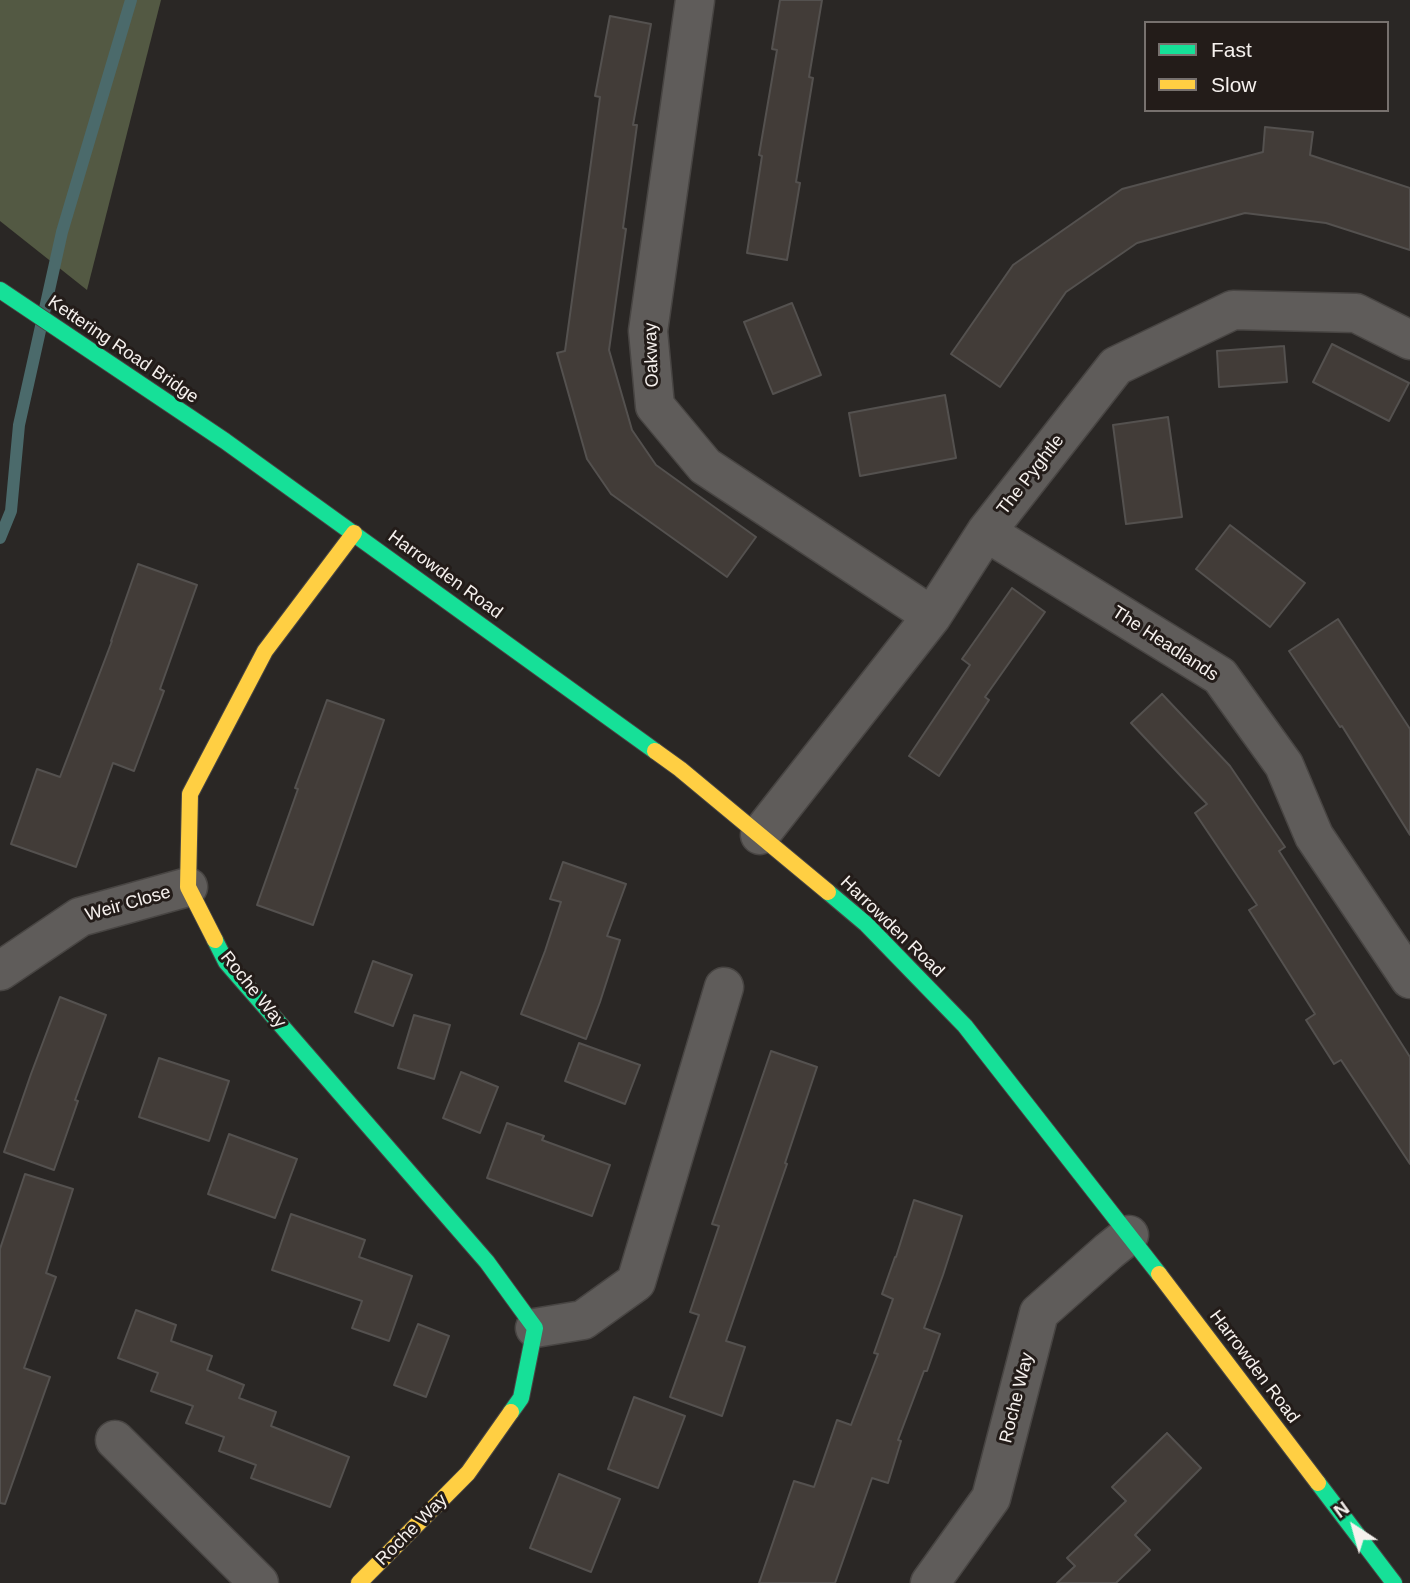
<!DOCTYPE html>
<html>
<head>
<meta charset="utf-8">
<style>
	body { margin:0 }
	#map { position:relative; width:1410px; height:1583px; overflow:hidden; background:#2a2725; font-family:Helvetica,sans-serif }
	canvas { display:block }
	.legend { position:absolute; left:1144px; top:21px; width:245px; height:91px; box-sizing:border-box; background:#231c19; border:2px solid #77716e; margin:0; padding:9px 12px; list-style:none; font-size:21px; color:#f6f1ee }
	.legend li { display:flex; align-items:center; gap:14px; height:35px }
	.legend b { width:35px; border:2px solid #77716e }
	.north { position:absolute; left:1319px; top:1492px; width:70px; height:70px; -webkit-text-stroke:5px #231c19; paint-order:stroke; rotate:324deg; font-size:19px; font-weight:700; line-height:28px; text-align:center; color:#f6f1ee }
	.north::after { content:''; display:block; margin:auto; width:24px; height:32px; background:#f6f1ee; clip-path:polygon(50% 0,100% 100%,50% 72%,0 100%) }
</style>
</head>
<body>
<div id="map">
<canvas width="1410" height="1583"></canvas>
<ul class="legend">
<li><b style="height:9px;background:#16e098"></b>Fast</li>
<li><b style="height:9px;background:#ffcf43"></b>Slow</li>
</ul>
<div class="north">N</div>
</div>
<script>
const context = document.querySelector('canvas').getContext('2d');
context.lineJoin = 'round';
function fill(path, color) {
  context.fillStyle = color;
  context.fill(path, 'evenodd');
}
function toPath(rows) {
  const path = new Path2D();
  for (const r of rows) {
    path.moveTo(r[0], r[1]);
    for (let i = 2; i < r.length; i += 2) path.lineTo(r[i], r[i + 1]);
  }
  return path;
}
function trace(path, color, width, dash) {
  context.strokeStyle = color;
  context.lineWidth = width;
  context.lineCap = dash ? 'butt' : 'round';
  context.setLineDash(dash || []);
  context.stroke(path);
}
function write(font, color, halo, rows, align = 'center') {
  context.font = font + ' Helvetica,sans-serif';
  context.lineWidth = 6;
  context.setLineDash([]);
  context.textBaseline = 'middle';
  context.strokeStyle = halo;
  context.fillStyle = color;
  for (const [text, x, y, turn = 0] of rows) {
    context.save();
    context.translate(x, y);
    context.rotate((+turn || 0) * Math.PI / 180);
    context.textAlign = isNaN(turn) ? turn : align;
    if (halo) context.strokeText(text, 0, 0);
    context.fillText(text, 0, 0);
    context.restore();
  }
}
fill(toPath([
	[0,0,161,0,87,290,0,221]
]), '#535943');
trace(toPath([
	[0,538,11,511,19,425,62,232,131,0]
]), '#4b6a6b', 12);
const building = toPath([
	[780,0,822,0,809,77,813,78,796,182,800,183,787,260,747,253,762,156,759,155,777,50,772,49,780,0],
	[610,16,651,24,633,125,637,125,623,228,626,229,609,350,632,430,656,465,756,537,727,577,611,494,587,459,557,353,565,351,600,97,595,96,610,16],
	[1265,127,1313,132,1310,155,1410,188,1410,250,1326,223,1245,213,1137,243,1066,292,1000,387,951,354,1013,265,1122,189,1263,152,1265,127],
	[792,303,821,375,773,394,744,322,792,303],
	[1332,344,1409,383,1389,421,1313,382,1332,344],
	[1284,346,1287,382,1219,387,1217,351,1284,346],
	[945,395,956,458,860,476,849,413,945,395],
	[1168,417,1182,517,1126,524,1113,425,1168,417],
	[1230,525,1305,583,1270,627,1196,569,1230,525],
	[138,564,197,585,160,689,164,691,134,771,113,763,76,867,11,844,37,769,60,777,112,641,111,641,138,564],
	[1012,588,1045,612,985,697,989,700,939,776,909,756,970,665,962,659,1012,588],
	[1338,619,1410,729,1410,835,1342,726,1340,727,1289,651,1338,619],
	[1162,694,1230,766,1285,847,1279,851,1410,1057,1410,1164,1341,1060,1334,1064,1306,1020,1315,1014,1249,910,1257,905,1195,813,1207,804,1131,723,1162,694],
	[327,700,384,720,313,925,257,905,298,789,295,788,327,700],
	[563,862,626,884,607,936,620,940,600,1002,586,1039,521,1014,545,951,561,902,550,899,563,862],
	[373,961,412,975,393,1026,355,1012,373,961],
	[60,997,106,1015,75,1100,78,1101,54,1170,4,1152,31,1074,60,997],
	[414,1015,450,1025,434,1079,398,1068,414,1015],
	[579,1043,640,1065,625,1104,565,1081,579,1043],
	[771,1051,817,1067,785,1163,787,1164,726,1341,745,1347,722,1416,670,1397,699,1315,690,1312,719,1226,712,1224,771,1051],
	[159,1058,229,1081,209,1141,139,1117,159,1058],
	[461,1072,498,1087,480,1133,443,1118,461,1072],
	[507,1123,544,1136,542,1140,610,1165,592,1216,487,1178,507,1123],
	[229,1134,297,1159,275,1218,208,1194,229,1134],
	[25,1174,73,1189,46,1273,56,1277,24,1368,50,1377,5,1504,0,1503,0,1249,25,1174],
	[914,1200,962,1216,943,1275,924,1328,940,1334,927,1371,924,1371,898,1440,901,1441,888,1483,872,1478,835,1583,759,1583,794,1481,814,1487,837,1420,851,1425,878,1354,874,1353,893,1299,882,1294,895,1257,896,1257,914,1200],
	[291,1214,365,1240,359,1257,412,1276,389,1341,352,1328,362,1301,272,1270,291,1214],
	[136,1310,176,1325,171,1341,212,1356,207,1370,244,1385,239,1398,276,1412,271,1426,349,1457,330,1507,251,1478,256,1465,219,1451,224,1437,186,1423,193,1406,151,1391,158,1373,118,1358,136,1310],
	[418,1324,449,1336,426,1397,394,1385,418,1324],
	[634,1397,685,1416,658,1488,608,1469,634,1397],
	[1167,1433,1201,1468,1135,1535,1150,1550,1116,1583,1057,1583,1075,1566,1067,1558,1126,1501,1112,1487,1167,1433],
	[559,1474,620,1499,591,1572,530,1548,559,1474]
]);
fill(building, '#423c38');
trace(building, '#54514f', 2);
const street = toPath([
	[695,0,648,331,655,406,705,466,932,616],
	[986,532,1220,676,1284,765,1314,836,1410,979],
	[760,835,932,616,986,532,1116,366,1233,310,1356,313,1410,340],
	[0,971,80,917,188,887],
	[535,1328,583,1320,636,1282,724,987],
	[115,1440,259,1583],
	[930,1583,991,1498,1039,1313,1109,1251,1129,1235]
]);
const fast = toPath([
	[0,290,225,441,655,751],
	[828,892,866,924,965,1026,1159,1274],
	[215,940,226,962,487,1262,535,1328,521,1398,511,1412],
	[1318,1483,1394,1583]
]);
const slow = toPath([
	[655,751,680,769,828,892],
	[215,940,188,887,190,794,265,651,354,533],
	[1159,1274,1318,1483],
	[359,1583,468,1473,511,1412]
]);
trace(street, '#484543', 41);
trace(fast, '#484543', 18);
trace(slow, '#484543', 18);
trace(street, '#5f5c5a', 38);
trace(fast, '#16e098', 16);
trace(slow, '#ffcf43', 16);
write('18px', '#f6f1ee', '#231c19', [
	["Kettering Road Bridge",123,350,34],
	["Oakway",652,355,-92],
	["The Pyghtle",1031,475,-52],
	["Harrowden Road",445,575,36],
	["The Headlands",1165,644,33],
	["Weir Close",128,904,-16],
	["Harrowden Road",892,927,44],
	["Roche Way",253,990,51],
	["Harrowden Road",1254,1367,53],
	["Roche Way",1017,1398,-76],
	["Roche Way",412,1530,-45]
]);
</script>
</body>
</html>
